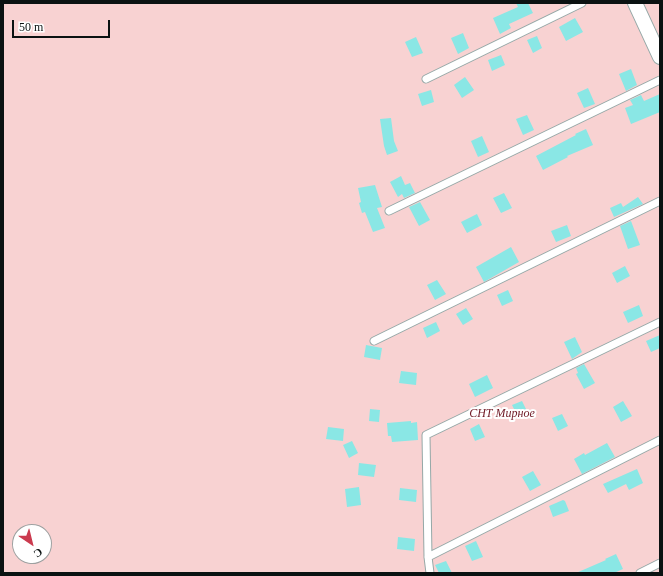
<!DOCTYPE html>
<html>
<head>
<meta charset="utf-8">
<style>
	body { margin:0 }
	#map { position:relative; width:663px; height:576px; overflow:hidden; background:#e5f8f7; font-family:Georgia,serif }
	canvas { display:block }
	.frame { position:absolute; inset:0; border:4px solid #0b1212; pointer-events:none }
	.north { position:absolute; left:12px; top:524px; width:40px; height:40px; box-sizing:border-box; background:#fff; border:1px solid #9da0a0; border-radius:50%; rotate:145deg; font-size:11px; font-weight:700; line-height:16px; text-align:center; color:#0b1212 }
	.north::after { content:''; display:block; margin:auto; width:14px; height:18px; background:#cb3b4f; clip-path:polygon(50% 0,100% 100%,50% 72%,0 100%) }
	.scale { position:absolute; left:12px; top:20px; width:98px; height:18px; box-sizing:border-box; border:2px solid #0b1212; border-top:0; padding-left:5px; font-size:12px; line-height:14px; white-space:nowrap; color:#0b1212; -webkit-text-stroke:3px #fff; paint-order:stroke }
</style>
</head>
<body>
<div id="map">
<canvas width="663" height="576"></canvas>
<div class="frame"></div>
<div class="north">С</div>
<div class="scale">50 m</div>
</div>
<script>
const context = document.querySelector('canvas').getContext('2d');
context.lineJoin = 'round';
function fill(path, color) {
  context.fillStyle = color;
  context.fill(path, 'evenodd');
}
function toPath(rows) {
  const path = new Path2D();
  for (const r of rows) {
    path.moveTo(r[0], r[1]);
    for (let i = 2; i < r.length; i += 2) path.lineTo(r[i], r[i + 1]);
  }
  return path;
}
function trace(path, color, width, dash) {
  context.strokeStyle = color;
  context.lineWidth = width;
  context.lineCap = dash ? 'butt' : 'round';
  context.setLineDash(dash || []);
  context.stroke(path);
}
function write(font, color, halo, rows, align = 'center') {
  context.font = font + ' Georgia,serif';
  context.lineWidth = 4;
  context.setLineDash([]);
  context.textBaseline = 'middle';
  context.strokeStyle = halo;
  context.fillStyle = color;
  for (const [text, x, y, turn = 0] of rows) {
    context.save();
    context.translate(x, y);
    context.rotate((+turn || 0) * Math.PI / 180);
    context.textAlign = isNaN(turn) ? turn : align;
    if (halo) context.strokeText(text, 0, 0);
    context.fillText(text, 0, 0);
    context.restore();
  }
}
fill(toPath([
	[3,3,660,3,660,573,3,573],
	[20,532,44,532,44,556,20,556]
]), '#f8d2d2');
fill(toPath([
	[516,3,528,3,533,13,509,24,511,28,500,34,493,18,518,7],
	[575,18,583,32,566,41,559,27],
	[463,33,469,48,458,54,451,38],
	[537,36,542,48,533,53,527,40],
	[416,37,423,53,412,57,405,42],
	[501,55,505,65,492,71,488,60],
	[631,69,637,85,626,91,619,74],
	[465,77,474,90,462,98,454,85],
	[588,88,595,104,584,108,577,93],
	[431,90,434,102,422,106,418,94],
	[660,94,660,112,631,124,625,108,633,105,630,100,641,95,644,101],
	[527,115,534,130,523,135,516,119],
	[391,118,394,141,398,151,387,155,384,146,380,119],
	[586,129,593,145,567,156,568,157,543,170,536,156,576,135,575,134],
	[482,136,489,152,478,157,471,141],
	[401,176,405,185,410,183,415,193,404,198,402,194,398,197,390,182],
	[375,185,382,207,377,208,385,228,373,232,365,212,362,213,359,203,361,202,358,188],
	[504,193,512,208,501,213,493,198],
	[638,197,643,204,614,217,610,208,621,203,623,207],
	[420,202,430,220,419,226,409,207],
	[477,214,482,225,467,233,461,222],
	[631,221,640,245,628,249,620,226],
	[567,225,571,236,556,242,551,231],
	[511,247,519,262,484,282,476,267],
	[625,266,630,276,617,283,612,273],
	[437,280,446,294,435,300,427,285],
	[508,290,513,301,502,306,497,295],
	[639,305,643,316,628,323,623,312],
	[466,308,473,319,463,325,456,314],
	[436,322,440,331,427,338,423,328],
	[660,335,660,348,651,352,646,341],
	[575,337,582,352,572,359,564,342],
	[366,345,382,348,380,360,364,357],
	[584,364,595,383,584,389,576,374,578,373,576,368],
	[401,371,417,373,416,385,399,383],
	[487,375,493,388,475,397,469,384],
	[522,401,528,413,518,417,512,405],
	[623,401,632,416,621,422,613,407],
	[370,409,380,410,379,422,369,421],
	[562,414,568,426,558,431,552,418],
	[411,421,411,423,417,422,418,440,392,442,391,436,388,436,387,423],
	[479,424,485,437,475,441,470,429],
	[328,427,344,429,343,441,326,439],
	[352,441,358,453,349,458,343,445],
	[607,443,615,457,582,474,574,459,584,453,585,455],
	[359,463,376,465,374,477,358,475],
	[637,469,643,483,629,490,626,484,608,493,603,484],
	[533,471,541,485,530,491,522,477],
	[359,487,361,505,347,507,345,489],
	[400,488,417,490,416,502,399,500],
	[563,500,565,501,569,511,553,517,549,506],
	[398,537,415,539,414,551,397,549],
	[476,541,483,557,472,561,465,546],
	[616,554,623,569,614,573,576,573,606,560,605,559],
	[446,561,452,573,439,573,435,565]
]), '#8ae7e5');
const service = toPath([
	[426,79,582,3],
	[389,211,660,80],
	[374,341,660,201],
	[428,557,660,440],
	[430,573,428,557,426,435,660,322],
	[640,573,660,563]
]);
const minor = toPath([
	[635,3,660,57]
]);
trace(service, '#95a8a7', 9);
trace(minor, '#95a8a7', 16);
trace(service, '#fff', 7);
trace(minor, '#fff', 14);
write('italic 12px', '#701a26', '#fff', [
	["СНТ Мирное",502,414]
]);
</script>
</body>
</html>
